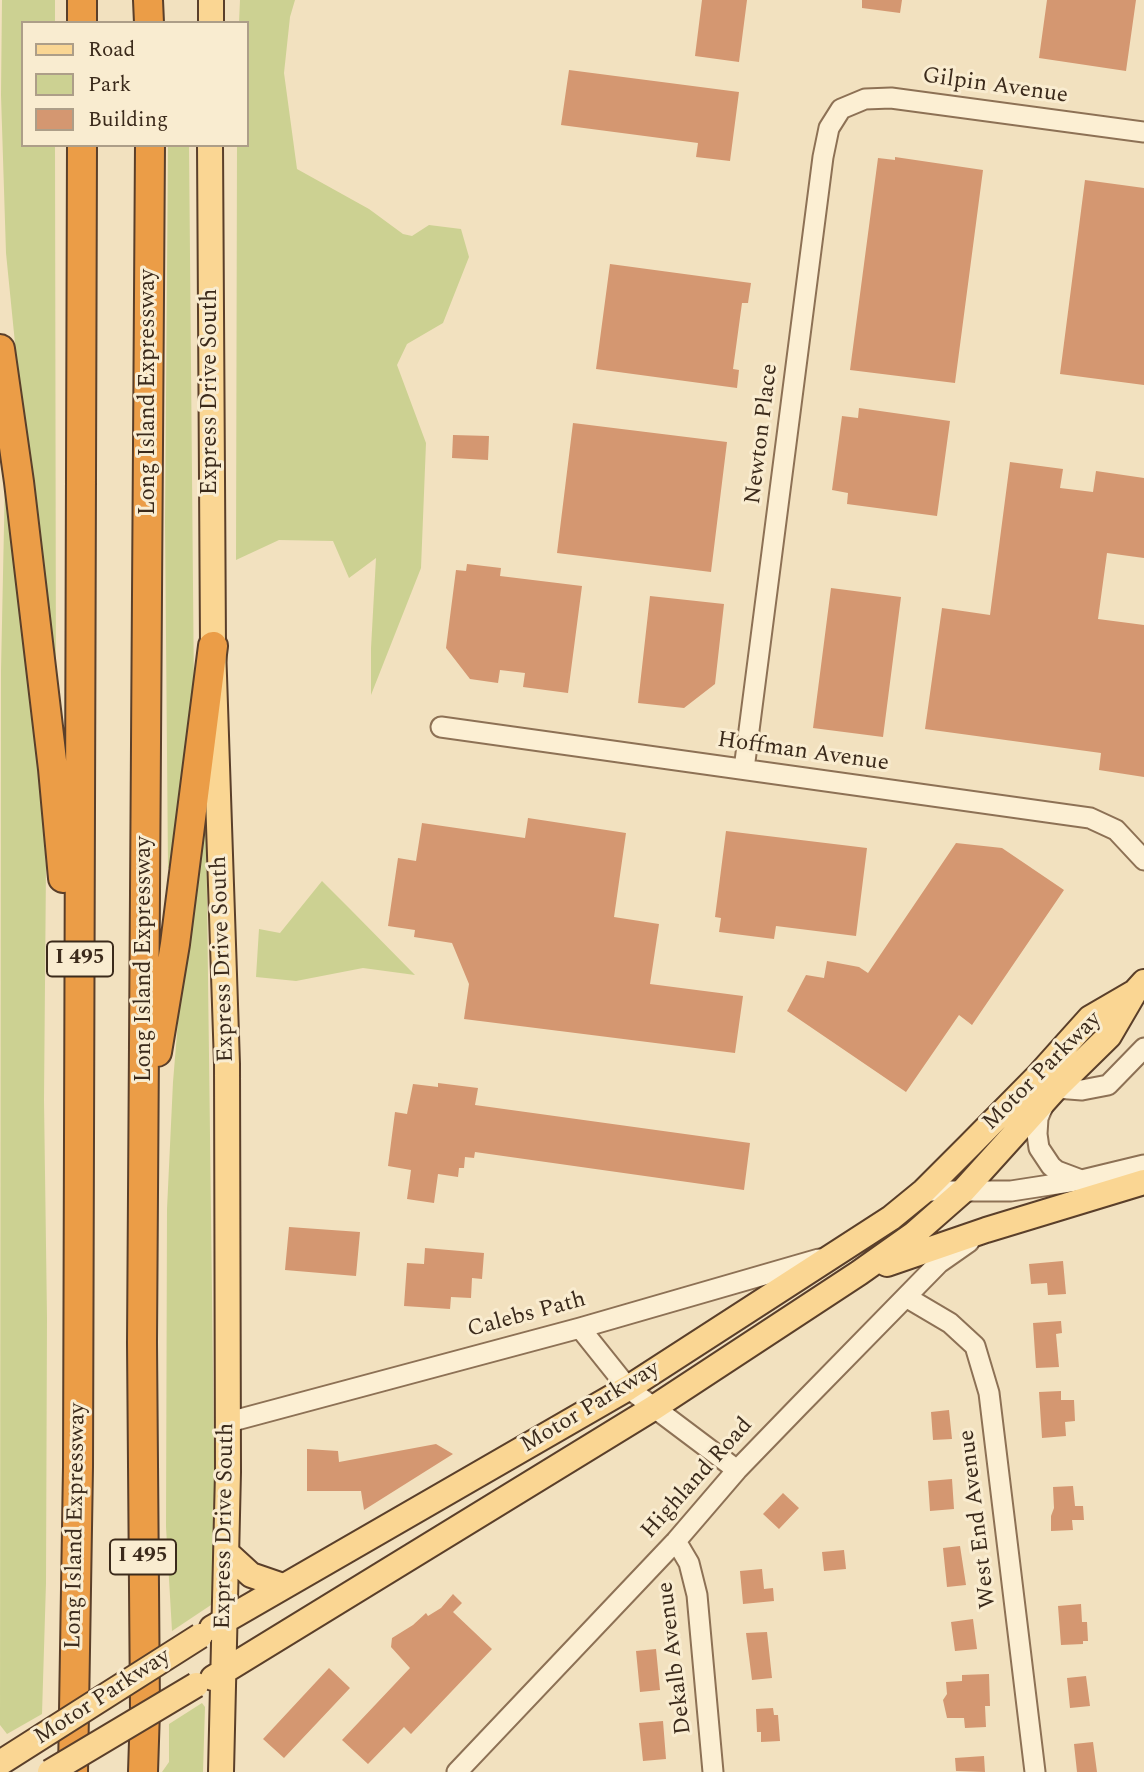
<!DOCTYPE html>
<html>
<head>
<meta charset="utf-8">
<style>
	body { margin:0 }
	#map { position:relative; width:1144px; height:1772px; overflow:hidden; background:#f2e1bf; font-family:Spectral,serif }
	canvas { display:block }
	.legend { position:absolute; left:21px; top:21px; width:228px; height:126px; box-sizing:border-box; background:#f9ecd0; border:2px solid #ad9e88; margin:0; padding:9px 12px; list-style:none; font-size:21px; color:#3b2a1b }
	.legend li { display:flex; align-items:center; gap:14px; height:35px }
	.legend b { width:35px; border:2px solid #ad9e88 }
</style>
</head>
<body>
<div id="map">
<canvas width="1144" height="1772"></canvas>
<ul class="legend">
<li><b style="height:9px;background:#fad693"></b>Road</li>
<li><b style="height:19px;background:#ccd192"></b>Park</li>
<li><b style="height:19px;background:#d49771"></b>Building</li>
</ul>
</div>
<script>
const context = document.querySelector('canvas').getContext('2d');
context.lineJoin = 'round';
function fill(path, color) {
  context.fillStyle = color;
  context.fill(path, 'evenodd');
}
function toPath(rows) {
  const path = new Path2D();
  for (const r of rows) {
    path.moveTo(r[0], r[1]);
    for (let i = 2; i < r.length; i += 2) path.lineTo(r[i], r[i + 1]);
  }
  return path;
}
function trace(path, color, width, dash) {
  context.strokeStyle = color;
  context.lineWidth = width;
  context.lineCap = dash ? 'butt' : 'round';
  context.setLineDash(dash || []);
  context.stroke(path);
}
function write(font, color, halo, rows, align = 'center') {
  context.font = font + ' Spectral,serif';
  context.lineWidth = 6;
  context.setLineDash([]);
  context.textBaseline = 'middle';
  context.strokeStyle = halo;
  context.fillStyle = color;
  for (const [text, x, y, turn = 0] of rows) {
    context.save();
    context.translate(x, y);
    context.rotate((+turn || 0) * Math.PI / 180);
    context.textAlign = isNaN(turn) ? turn : align;
    if (halo) context.strokeText(text, 0, 0);
    context.fillText(text, 0, 0);
    context.restore();
  }
}
fill(toPath([
	[2,0,55,0,55,23,23,23,23,145,55,145,56,705,51,704,6,253,1,95],
	[240,0,295,0,290,17,284,73,297,169,369,209,403,234,412,236,429,225,461,229,469,257,443,323,407,344,397,365,426,443,421,568,371,695,371,648,376,558,349,578,333,541,279,540,236,560,237,145,247,145,247,23,239,23],
	[168,145,189,145,194,695,174,869,168,868,165,522],
	[5,478,30,656,46,866,44,1100,47,1318,46,1583,42,1714,7,1734,0,1725,1,671],
	[200,817,206,818,215,1532,211,1605,172,1631,166,1527,167,1209,173,1082,184,948],
	[322,881,350,909,415,975,363,968,296,981,256,977,259,929,280,933],
	[202,1703,205,1707,203,1772,162,1772,169,1762,169,1724]
]), '#ccd192');
fill(toPath([
	[702,0,747,0,739,62,695,56],
	[862,0,902,0,900,13,862,8],
	[1047,0,1136,0,1126,71,1039,58],
	[569,70,739,92,730,161,696,157,698,143,561,125],
	[895,157,983,170,955,383,850,370,878,158,895,160],
	[1085,180,1144,188,1144,385,1060,374],
	[610,264,751,283,748,303,742,303,733,369,739,370,737,388,596,369],
	[859,408,950,421,937,516,847,504,848,493,832,490,842,416,858,418],
	[573,423,727,442,711,572,557,553],
	[453,435,489,436,488,460,452,458],
	[1010,462,1063,469,1060,488,1093,492,1096,471,1144,478,1144,558,1107,553,1098,619,1144,625,1144,777,1099,770,1101,753,925,729,942,608,990,615],
	[467,564,501,568,500,576,582,586,568,693,523,687,525,673,500,670,498,683,470,679,446,648,456,570,466,571],
	[831,588,901,597,883,737,813,728],
	[650,596,724,604,715,684,684,708,638,703],
	[528,818,626,833,614,917,659,924,650,984,743,996,735,1053,464,1019,469,984,452,943,414,937,415,930,388,926,398,858,416,861,422,823,525,838],
	[726,831,867,848,856,936,776,926,774,939,719,932,721,918,715,917],
	[956,843,1002,848,1064,890,972,1025,959,1015,906,1092,787,1011,806,975,824,978,827,961,859,967,868,973],
	[438,1083,478,1088,475,1105,750,1143,744,1190,475,1152,474,1158,465,1157,464,1168,459,1168,458,1177,438,1174,434,1203,407,1199,411,1170,388,1166,395,1112,407,1114,413,1084,438,1087],
	[289,1227,360,1232,356,1276,285,1270],
	[425,1248,484,1253,482,1279,472,1278,471,1298,451,1297,450,1309,404,1306,407,1263,424,1264],
	[1063,1261,1066,1294,1048,1295,1047,1283,1031,1284,1029,1264],
	[1061,1321,1062,1333,1056,1334,1059,1367,1036,1368,1033,1323],
	[1061,1391,1061,1400,1074,1400,1075,1421,1065,1422,1066,1436,1042,1438,1039,1392],
	[949,1410,952,1439,933,1440,931,1412],
	[436,1444,453,1454,364,1510,361,1491,307,1491,307,1449,338,1451,339,1462],
	[952,1479,954,1509,930,1511,928,1481],
	[1073,1486,1075,1506,1083,1506,1084,1520,1072,1520,1073,1530,1051,1531,1051,1516,1054,1508,1053,1487],
	[783,1493,799,1508,779,1529,763,1514],
	[960,1546,966,1585,947,1587,943,1548],
	[844,1550,846,1569,824,1571,822,1552],
	[762,1569,764,1589,773,1588,774,1601,743,1604,740,1571],
	[453,1594,462,1603,453,1612,492,1649,411,1734,404,1727,368,1764,342,1740,410,1668,391,1647,392,1638,413,1625,426,1613,428,1616,441,1608],
	[1081,1604,1082,1622,1087,1622,1088,1641,1083,1641,1083,1644,1061,1645,1058,1606],
	[973,1619,977,1649,955,1651,951,1622],
	[767,1632,772,1678,752,1680,746,1633],
	[656,1649,660,1690,640,1692,636,1651],
	[329,1668,350,1688,284,1758,263,1739],
	[989,1674,990,1706,985,1706,986,1727,965,1728,964,1718,947,1718,943,1700,947,1694,946,1682,962,1681,962,1675],
	[1086,1676,1090,1706,1070,1708,1067,1678],
	[773,1708,774,1715,778,1715,780,1741,761,1742,761,1732,757,1732,756,1709],
	[663,1721,666,1759,643,1761,639,1723],
	[1093,1742,1097,1772,1077,1772,1074,1744],
	[984,1756,985,1772,956,1771,955,1758]
]), '#d49771');
const minor = toPath([
	[441,727,1090,818,1116,830,1144,860],
	[744,769,823,157,829,128,841,109,865,99,891,98,1144,132],
	[1056,1088,1082,1090,1108,1085,1144,1048],
	[1045,1102,1038,1118,1037,1134,1039,1148,1051,1166,1057,1171,1081,1180],
	[924,1191,1011,1191,1082,1180,1144,1165],
	[906,1297,950,1323,975,1346,989,1393,1035,1772],
	[580,1328,628,1388,737,1470],
	[229,1422,580,1328,819,1259],
	[676,1541,689,1563,697,1595,713,1772],
	[457,1772,676,1541,737,1470,799,1406,939,1263,969,1242]
]);
const major = toPath([
	[211,23,211,0],
	[210,145,213,646,227,1064,228,1472,221,1772],
	[887,1264,986,1230,1144,1182],
	[227,1553,251,1575,283,1586],
	[212,1628,628,1388,891,1218,924,1191,970,1145,1038,1076,1090,1018,1133,993],
	[213,1678,655,1407,859,1273,914,1234,963,1191,1056,1088,1109,1036,1134,993,1144,982]
]);
const highway = toPath([
	[148,0,149,23],
	[82,23,82,0],
	[0,349,19,482,53,769,63,878],
	[157,1052,175,944,213,646],
	[73,1772,78,1467,82,145],
	[143,1772,145,1710,142,1342,150,145]
]);
trace(minor, '#8d7155', 23);
trace(major, '#5a3f2a', 28);
trace(highway, '#5a3f2a', 32);
trace(minor, '#fcefd3', 19);
trace(major, '#fad693', 24);
trace(highway, '#eb9d47', 28);
const majorBridge = toPath([
	[0,1763,200,1636],
	[50,1772,196,1685]
]);
trace(majorBridge, '#5a3f2a', 28, []);
trace(majorBridge, '#fad693', 24);
for (const [x, y, w] of [
	[80,959,66],
	[143,1557,66]
]) {
  const box = new Path2D();
  box.roundRect(x - w / 2, y - 17.5, w, 35, 5);
  context.fillStyle = '#f9ecd0';
  context.fill(box);
  trace(box, '#3b2a1b', 2);
}
write('bold 21px', '#3b2a1b', null, [
	["I 495",80,959],
	["I 495",143,1557]
]);
write('23px', '#3b2a1b', '#f9ecd0', [
	["Gilpin Avenue",995,87,8],
	["Long Island Expressway",149,392,-90],
	["Express Drive South",211,392,-90],
	["Newton Place",763,434,-83],
	["Hoffman Avenue",803,753,8],
	["Long Island Expressway",145,959,-90],
	["Express Drive South",224,959,-92],
	["Motor Parkway",1043,1072,-45],
	["Calebs Path",527,1316,-15],
	["Motor Parkway",591,1408,-31],
	["Highland Road",698,1479,-48],
	["West End Avenue",979,1519,-97],
	["Long Island Expressway",77,1526,-89],
	["Express Drive South",226,1526,-89],
	["Dekalb Avenue",676,1658,-97],
	["Motor Parkway",103,1698,-33]
]);
</script>
</body>
</html>
